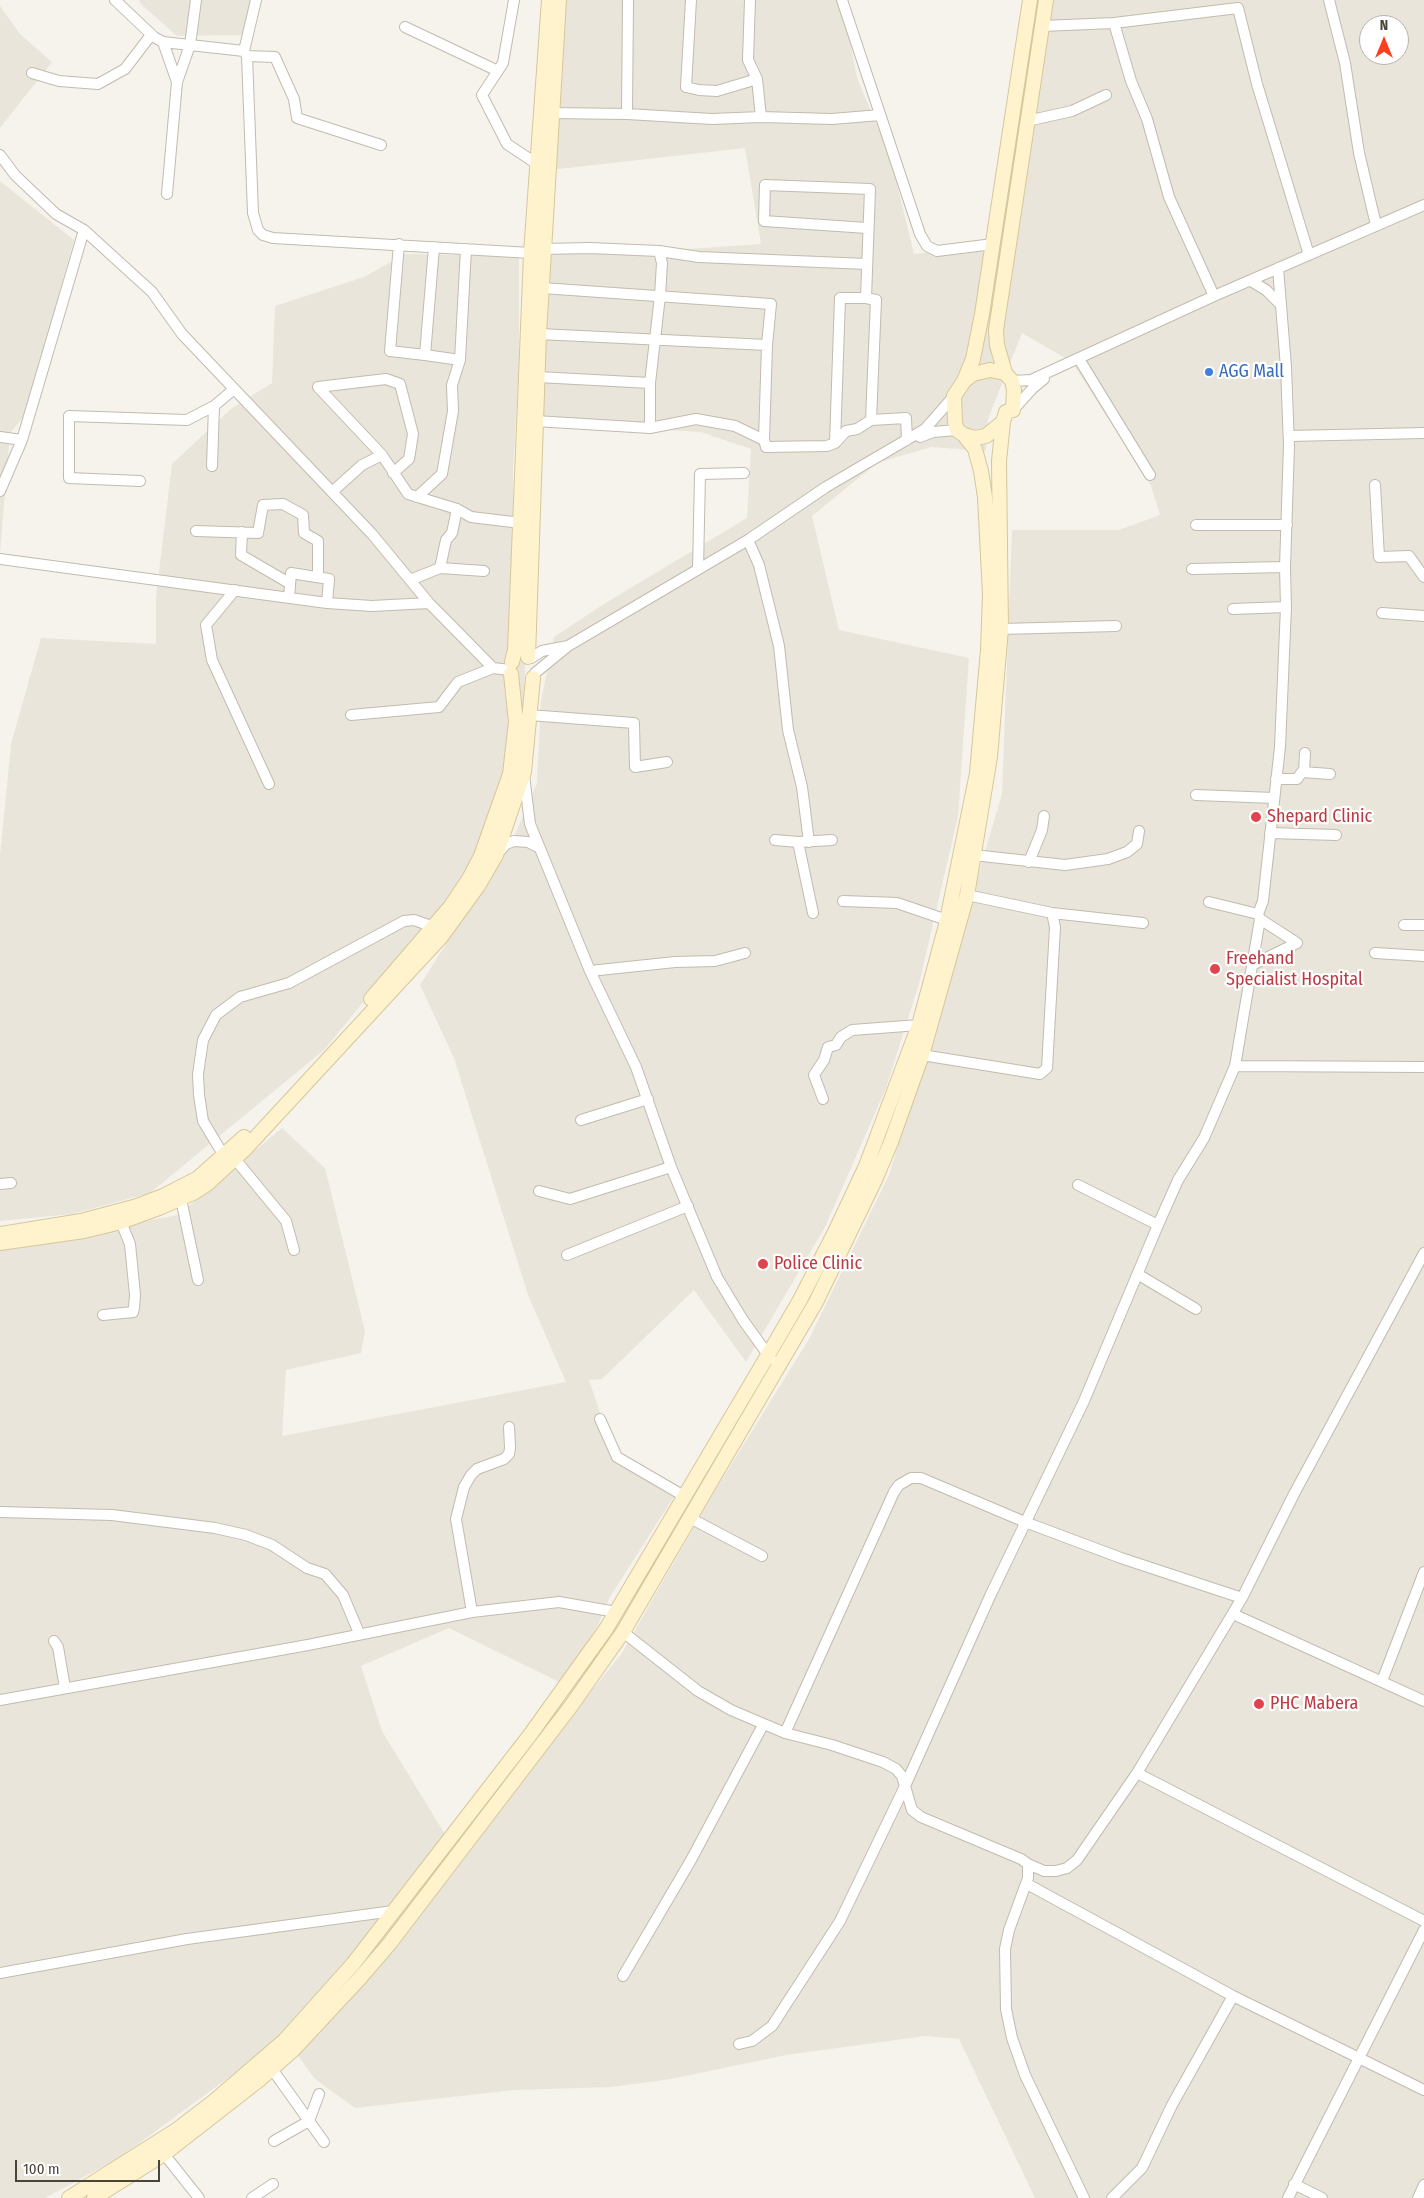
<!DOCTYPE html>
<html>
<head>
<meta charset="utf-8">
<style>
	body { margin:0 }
	#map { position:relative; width:1424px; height:2198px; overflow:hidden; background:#f6f3ec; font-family:"Fira Sans Condensed",sans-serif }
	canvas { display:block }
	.north { position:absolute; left:1359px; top:15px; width:50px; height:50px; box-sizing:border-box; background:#fff; border:1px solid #b7b4b0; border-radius:50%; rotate:0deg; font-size:14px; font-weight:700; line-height:20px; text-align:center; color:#4b4439 }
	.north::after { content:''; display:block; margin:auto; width:18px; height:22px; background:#fc3f1d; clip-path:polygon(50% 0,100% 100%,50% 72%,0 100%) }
	.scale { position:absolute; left:15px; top:2160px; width:145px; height:22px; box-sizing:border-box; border:2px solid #4b4439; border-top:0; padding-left:6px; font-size:15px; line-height:18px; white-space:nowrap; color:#4b4439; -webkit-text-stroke:4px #fff; paint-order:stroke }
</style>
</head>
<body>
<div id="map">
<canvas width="1424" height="2198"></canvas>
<div class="north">N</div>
<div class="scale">100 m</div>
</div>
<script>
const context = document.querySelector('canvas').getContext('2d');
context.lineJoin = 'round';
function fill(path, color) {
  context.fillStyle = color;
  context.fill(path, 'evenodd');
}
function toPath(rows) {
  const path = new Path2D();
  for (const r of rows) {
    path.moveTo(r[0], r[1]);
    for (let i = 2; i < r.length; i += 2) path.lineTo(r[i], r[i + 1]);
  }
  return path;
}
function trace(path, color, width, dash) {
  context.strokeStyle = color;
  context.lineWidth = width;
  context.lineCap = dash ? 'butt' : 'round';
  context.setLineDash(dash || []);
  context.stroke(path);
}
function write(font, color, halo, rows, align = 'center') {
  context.font = font + ' "Fira Sans Condensed",sans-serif';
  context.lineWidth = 4.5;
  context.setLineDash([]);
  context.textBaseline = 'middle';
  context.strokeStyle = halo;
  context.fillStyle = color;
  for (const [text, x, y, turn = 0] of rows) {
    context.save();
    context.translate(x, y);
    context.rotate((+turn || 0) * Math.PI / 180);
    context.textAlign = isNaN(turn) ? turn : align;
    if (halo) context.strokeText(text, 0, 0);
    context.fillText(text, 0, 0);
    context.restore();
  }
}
fill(toPath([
	[139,0,252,0,249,35,177,36,141,4],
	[567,0,842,0,857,78,890,156,914,254,997,245,1023,108,1038,0,1424,0,1424,2198,1035,2198,959,2039,925,2036,786,2055,671,2079,612,2087,514,2090,355,2108,315,2079,296,2053,373,1939,498,1808,622,1653,710,1499,809,1339,889,1175,1002,794,1012,530,1119,530,1160,515,1151,486,1072,362,1022,333,988,419,986,451,931,447,877,463,812,516,839,630,969,658,958,816,919,984,886,1088,825,1227,746,1362,694,1290,602,1379,589,1380,612,1448,675,1495,610,1597,598,1625,561,1683,449,1628,361,1666,382,1731,446,1836,318,1998,258,2056,119,2158,45,2198,0,2198,0,1248,178,1215,282,1128,325,1168,365,1331,361,1353,286,1370,282,1436,566,1382,528,1295,454,1058,420,985,513,839,537,783,541,701,554,637,604,604,747,518,751,449,701,432,541,422,545,246,659,251,761,244,745,148,550,170],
	[1369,25,1399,25,1399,55,1369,55],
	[0,6,20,34,52,62,0,128],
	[0,181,74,240,25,415,10,433,0,553],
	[405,254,519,256,519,367,513,470,513,534,532,531,518,808,447,900,324,1050,150,1193,72,1214,0,1221,0,856,11,744,41,638,156,644,156,597,172,464,232,408,272,383,275,306,364,277]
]), '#eae5da');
const minor = toPath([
	[115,0,154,37,163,42,244,51],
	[256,0,244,51,247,56,253,213,258,230,263,235,273,238,531,253],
	[514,0,503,63,482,95,507,144,537,164],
	[691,0,686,87,699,90,717,91,757,79],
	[750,0,748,60,757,79,761,117],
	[842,0,920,234,927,246,937,251,993,244],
	[1329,0,1345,63,1359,153,1376,225],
	[1114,23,1131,81,1147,119,1169,197,1214,296],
	[1042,26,1114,23,1238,8,1257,84,1309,255],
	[405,27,498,71],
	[163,42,177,82,167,194],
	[247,56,275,57,294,99,297,118,381,145],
	[32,73,59,81,98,84,125,69,151,35],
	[177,82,190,45,196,0],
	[551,113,627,114,712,119,761,117,832,119,880,115],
	[627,114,628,0],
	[1027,121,1072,111,1106,95],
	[0,155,15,175,56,214,84,230,152,292,182,334,372,534,429,603,493,668,510,670],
	[399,244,390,351,425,355],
	[434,247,425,355,460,360],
	[543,249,590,248,659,251,699,257,867,264],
	[1251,281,1266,290,1281,305],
	[542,288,771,304,767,345,764,440,766,447,827,446,835,443,846,431,857,429,871,420,906,418,907,440],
	[866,298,876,300,871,420],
	[539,334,767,345],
	[1079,359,1150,475],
	[538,377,650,383,650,428],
	[1012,381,1031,380,1214,296,1424,205],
	[650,383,660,296,662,263,659,251],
	[318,387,382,455,408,494,457,509,471,517,521,523],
	[318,387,386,379,400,384,413,434,409,459,393,473],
	[1013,410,1033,388,1044,379],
	[535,421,650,428,696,419,735,426,764,440],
	[1289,436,1424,433],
	[0,437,22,440],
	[920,437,933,432,957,430],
	[835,443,840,298,866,298,870,189,765,185,764,221,867,228],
	[212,466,214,406],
	[140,481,69,478,69,416,187,420,214,406,233,390],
	[1375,485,1379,557,1409,556,1424,577],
	[0,491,22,440,84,230],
	[332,492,362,465,382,455],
	[417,497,442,474,453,411,452,385,460,360,466,249],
	[1196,525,1287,525],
	[196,531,258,533,263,505,283,504,303,515,304,533,318,541,318,577],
	[242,532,241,555,289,583],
	[748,540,759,565,779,646,788,730,802,787,809,842],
	[0,559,327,603,372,606,429,603],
	[440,568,484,571],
	[698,569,700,474,744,473],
	[1192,569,1285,567],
	[410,580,440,568,446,540,452,533,457,509],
	[235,590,206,625,212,660,269,784],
	[289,598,291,573,329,579,327,603],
	[1233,609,1286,607],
	[1382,613,1424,616],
	[1001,629,1116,626],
	[531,658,542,651,568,646],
	[535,673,568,646,748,540,826,487,925,429,954,396],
	[351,715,439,707,458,682,493,668],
	[529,715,634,723,635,767,667,762],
	[1304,772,1305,753],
	[524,775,530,824,590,971,636,1067,671,1167,717,1277,743,1320,771,1359],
	[1276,779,1297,779,1302,772,1330,774],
	[1196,795,1274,798],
	[1270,833,1336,835],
	[775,840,798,842,832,840],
	[798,842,813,913],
	[498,853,506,844,514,841,528,842,540,848],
	[973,855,1065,865,1108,859,1127,852,1137,844,1139,831],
	[1029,862,1042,830,1044,816],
	[967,895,1052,913,1143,923],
	[843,901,897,903,947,920],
	[1209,902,1258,914],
	[1404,925,1424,925],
	[1375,953,1424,956],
	[1252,965,1297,943,1260,919],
	[590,971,675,962,715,961,745,953],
	[922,1055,1040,1074,1047,1068,1055,927,1052,913],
	[1235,1066,1424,1067],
	[823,1099,814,1075,824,1060,828,1047,836,1045,841,1037,852,1030,919,1025],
	[581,1120,648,1099],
	[224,1156,203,1121,199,1095,198,1074,203,1040,216,1015,240,997,289,983,404,921,414,920,434,927],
	[235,1159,286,1221,294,1250],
	[0,1184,11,1183],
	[1078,1185,1158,1225],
	[539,1191,570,1199,671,1167],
	[181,1199,198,1280],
	[567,1255,688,1206],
	[1139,1275,1196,1309],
	[103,1315,133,1312,134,1308,135,1295,130,1244,121,1222],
	[600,1419,617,1457,684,1496],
	[0,1512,112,1515,215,1528,246,1535,272,1545,307,1568,325,1574,343,1595,359,1633],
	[690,1518,762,1556],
	[472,1612,456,1519,464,1487,471,1475,477,1469,504,1459,509,1454,510,1448,509,1427],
	[1233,1614,1424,1701],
	[623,1632,698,1691,731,1710,785,1733,832,1745,883,1762,896,1769,902,1776,912,1810,921,1817,1021,1859,1028,1864,1028,1878,1009,1930,1005,1949,1006,2009,1012,2038,1025,2075,1084,2198],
	[54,1641,58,1647,65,1688],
	[1382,1681,1424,1572],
	[0,1700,308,1645,472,1612,559,1602,616,1612],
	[785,1733,894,1492,899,1485,911,1478,921,1478,1025,1522,1121,1558,1242,1598],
	[1137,1773,1424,1921],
	[1028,1864,1044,1871,1056,1871,1067,1868,1077,1860,1137,1773,1242,1598,1294,1494,1424,1253],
	[1027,1884,1233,1996,1424,2090],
	[0,1973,187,1939,393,1911],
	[623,1976,691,1860,763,1725],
	[739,2044,752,2041,772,2026,840,1921,905,1786,991,1594,1084,1401,1158,1225,1178,1180,1204,1138,1235,1066,1260,919,1258,914,1263,901,1280,747,1286,607,1285,567,1289,445,1286,367,1278,268],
	[272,2069,324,2142],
	[274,2141,309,2121,319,2094],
	[164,2154,199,2198],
	[1294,2184,1322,2198],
	[252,2198,273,2184],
	[1112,2198,1142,2168,1172,2105,1233,1996],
	[1288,2198,1424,1930],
	[1418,2198,1424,2185]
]);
const secondary = toPath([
	[990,370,1005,373,1012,381,1014,390,1013,410,1006,412,1003,422,986,436,975,438,964,435,957,430,955,422,954,396,964,381,973,374,990,370],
	[1005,373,997,345,996,330,1046,0],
	[964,381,973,359,982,314,1030,0],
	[528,657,539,334,559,0],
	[512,662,515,650,531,253,549,0],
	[371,999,451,906,469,879,481,856,510,774,516,722,511,674],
	[0,1234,81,1221,137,1206,163,1196,198,1178,244,1137],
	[0,1243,84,1231,121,1222,159,1208,193,1193,207,1184,246,1148,441,937,478,886,496,855,524,772,533,678],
	[69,2198,175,2131,213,2102,285,2040,353,1964,530,1735,606,1629,768,1355,800,1300,835,1232,866,1166,919,1025,946,925,977,773,988,650,990,595,985,497,981,471,975,449,964,435],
	[94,2198,164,2154,259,2080,293,2050,360,1978,390,1943,571,1706,623,1632,816,1302,875,1180,891,1142,922,1055,967,895,990,757,1001,629,999,461,1003,422]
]);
trace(minor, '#c2bbae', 12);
trace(secondary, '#d6c79b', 16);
trace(minor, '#fff', 10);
trace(secondary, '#fff3cd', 14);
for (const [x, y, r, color] of [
	[1209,372,5,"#3f7fe0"],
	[1256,817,6,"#e0444e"],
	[1215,969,6,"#e0444e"],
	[763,1264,6,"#e0444e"],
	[1259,1704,6,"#e0444e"]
]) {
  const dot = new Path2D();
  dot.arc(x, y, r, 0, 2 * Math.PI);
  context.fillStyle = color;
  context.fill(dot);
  trace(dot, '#fff', 2);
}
write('18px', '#366cbe', '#fff', [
	["AGG Mall",1219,372]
], 'left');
write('18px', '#be3a42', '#fff', [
	["Shepard Clinic",1267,817],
	["Freehand",1226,959],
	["Specialist Hospital",1226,980],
	["Police Clinic",774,1264],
	["PHC Mabera",1270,1704]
], 'left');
</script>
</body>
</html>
